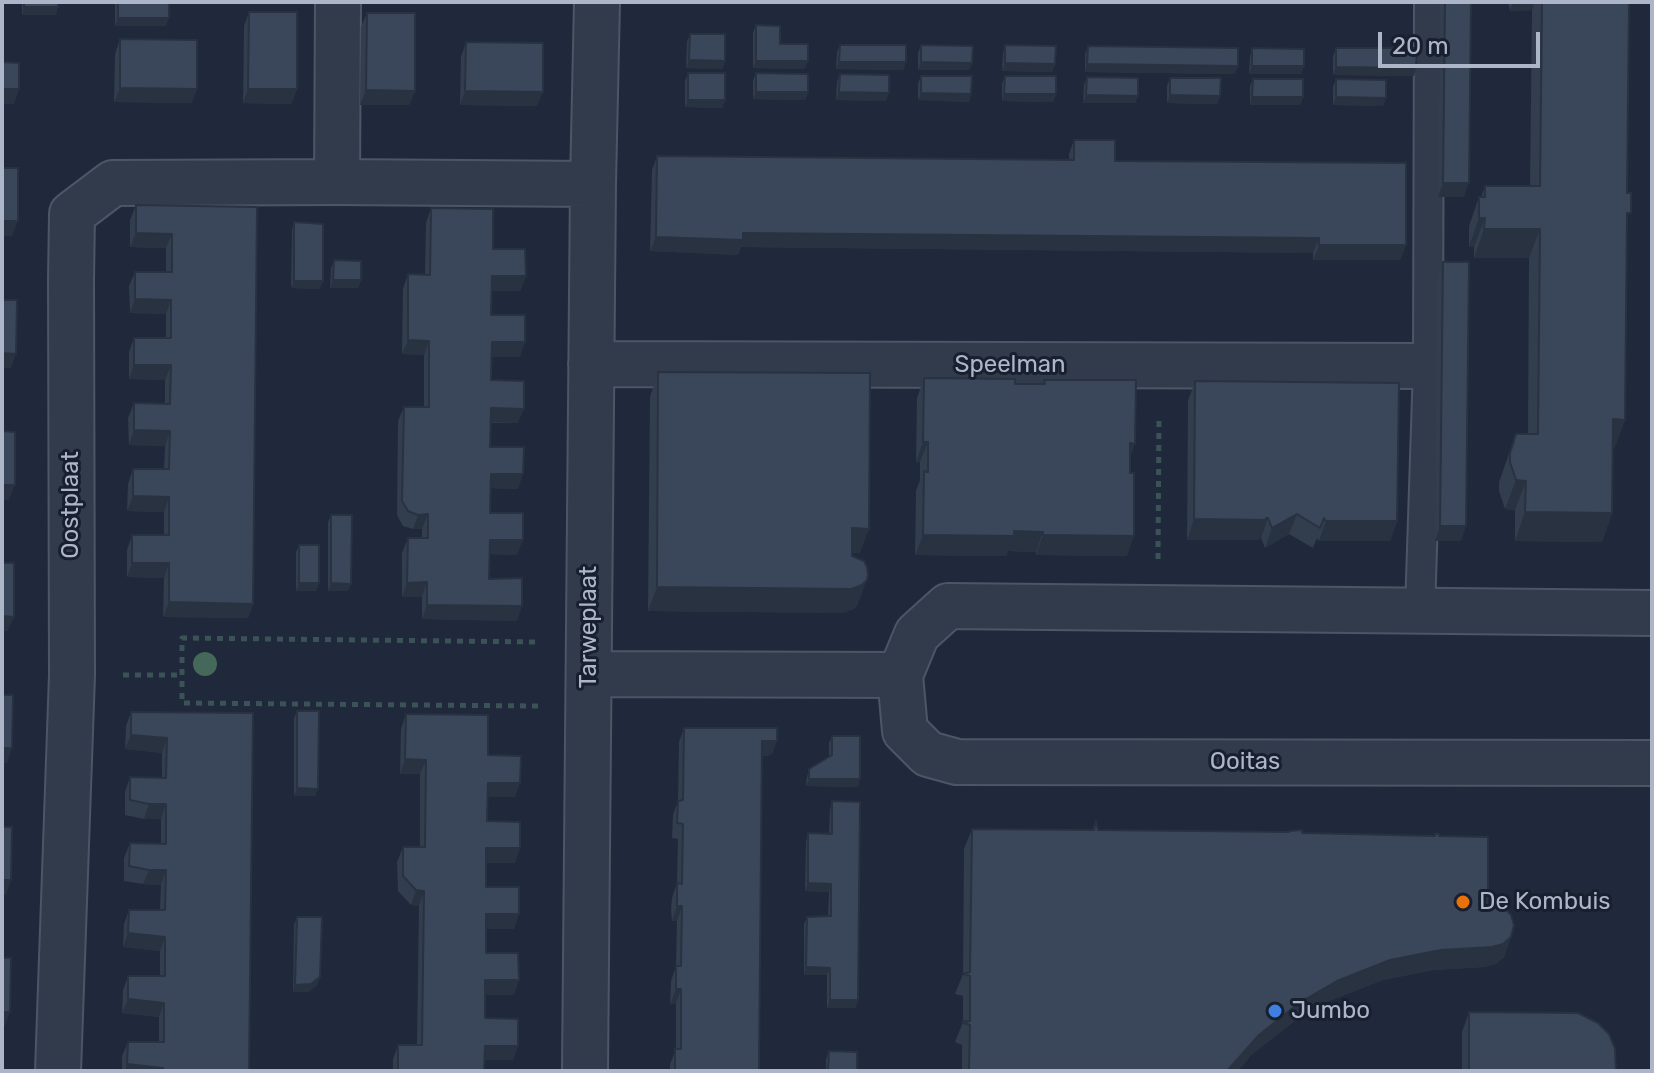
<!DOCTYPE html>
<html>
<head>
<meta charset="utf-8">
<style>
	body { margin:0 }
	#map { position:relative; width:1654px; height:1073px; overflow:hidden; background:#1f293b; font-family:Rubik,sans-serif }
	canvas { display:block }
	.frame { position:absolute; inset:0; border:4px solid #adb6c8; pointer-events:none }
	.scale { position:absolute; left:1378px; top:32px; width:162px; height:36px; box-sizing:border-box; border:4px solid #adb6c8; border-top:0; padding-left:10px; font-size:24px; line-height:28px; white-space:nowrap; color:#adb6c8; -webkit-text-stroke:6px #182030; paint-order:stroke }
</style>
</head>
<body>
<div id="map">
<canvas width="1654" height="1073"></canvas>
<div class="frame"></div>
<div class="scale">20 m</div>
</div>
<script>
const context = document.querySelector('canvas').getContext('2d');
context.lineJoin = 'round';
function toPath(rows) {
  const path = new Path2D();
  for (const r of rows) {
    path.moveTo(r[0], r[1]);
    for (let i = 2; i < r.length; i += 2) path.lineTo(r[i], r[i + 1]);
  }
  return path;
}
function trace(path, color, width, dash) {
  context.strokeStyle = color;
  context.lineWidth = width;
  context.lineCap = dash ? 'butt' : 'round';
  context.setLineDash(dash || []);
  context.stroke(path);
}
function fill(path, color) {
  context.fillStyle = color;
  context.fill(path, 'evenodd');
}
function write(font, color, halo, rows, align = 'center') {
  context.font = font + ' Rubik,sans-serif';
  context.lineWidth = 6;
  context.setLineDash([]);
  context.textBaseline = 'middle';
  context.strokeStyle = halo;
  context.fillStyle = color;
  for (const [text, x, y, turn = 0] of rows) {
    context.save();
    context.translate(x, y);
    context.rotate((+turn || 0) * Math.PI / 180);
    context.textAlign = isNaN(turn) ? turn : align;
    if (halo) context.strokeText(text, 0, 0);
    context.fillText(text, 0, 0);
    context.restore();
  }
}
const lane = toPath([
	[1420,610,1428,366,1429,2]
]);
const street = toPath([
	[337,182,338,2],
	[591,364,1428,366],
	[589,674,900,675,917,634,948,606,1652,613],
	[900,675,905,731,928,754,957,762,1652,763],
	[58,1071,72,675,71,280,72,214,113,183,337,182,593,184],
	[585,1071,593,184,597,2]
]);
trace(lane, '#4d5666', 32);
trace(street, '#4d5666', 48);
trace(toPath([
	[1158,559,1159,417],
	[123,675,182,675],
	[538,706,182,703,182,638,540,642]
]), '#3b5356', 5, [6, 6]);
trace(lane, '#323b4b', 28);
trace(street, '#323b4b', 44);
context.fillStyle = '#446859';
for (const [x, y] of [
	[205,664]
]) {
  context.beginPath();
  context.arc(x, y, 12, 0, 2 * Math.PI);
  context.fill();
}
fill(toPath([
	[22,2,58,2,56,15,22,15],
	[115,2,169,2,166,26,115,26],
	[1440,2,1471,2,1464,197,1438,197],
	[1508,2,1629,2,1627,225,1615,448,1613,448,1612,513,1602,542,1515,541,1515,510,1505,509,1499,491,1499,482,1516,434,1528,434,1529,258,1474,258,1474,247,1469,247,1469,226,1479,197,1481,197,1485,186,1530,186,1532,10,1510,11],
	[249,12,297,89,291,104,243,103,244,26],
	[367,13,415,91,409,105,360,105,361,27],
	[756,25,780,44,805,69,753,68,753,33],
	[690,34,725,61,722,69,686,68,687,42],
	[120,39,192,103,114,102,115,54],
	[466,42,537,106,460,105,461,57],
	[840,45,904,70,836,69,837,52],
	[921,45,972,63,969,70,918,70,918,53],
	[1005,45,1055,64,1052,72,1002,71,1003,53],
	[1088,46,1235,74,1085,72,1085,54],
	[1252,48,1301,74,1249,74,1250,56],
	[1336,48,1414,76,1333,75,1333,56],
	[688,73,725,100,722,108,685,107,685,81],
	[756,73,808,92,805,100,753,99,753,81],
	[840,74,886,101,836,100,837,82],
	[921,76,971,94,969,102,918,100,918,83],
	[1005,76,1056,94,1053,102,1002,101,1002,83],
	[1087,77,1138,96,1135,103,1083,103,1084,85],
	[1170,78,1218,104,1167,103,1167,86],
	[1253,79,1303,97,1300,105,1250,105,1250,86],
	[1336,79,1386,98,1383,106,1333,105,1333,87],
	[1074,140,1115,161,1406,245,1400,260,1313,260,1313,253,741,247,738,255,650,251,652,170,657,156,1069,160,1069,154],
	[136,205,257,207,253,604,248,618,163,617,164,578,127,577,127,550,132,535,164,535,164,512,127,511,128,484,133,469,164,469,165,446,129,445,128,418,134,403,165,404,165,380,129,379,129,352,134,338,166,338,166,314,130,313,129,286,135,272,166,272,166,248,130,247,130,220],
	[431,208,493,249,526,276,520,291,492,291,491,315,520,357,491,357,491,380,518,423,491,423,490,447,518,489,490,488,490,513,517,555,490,554,489,579,517,621,422,619,422,597,402,597,402,553,408,538,422,538,422,529,413,529,403,526,397,515,398,421,404,407,424,407,424,355,402,354,403,289,408,274,425,275,426,223],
	[294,222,320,289,291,288,292,230],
	[334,260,361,280,358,288,330,288,331,268],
	[1443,262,1461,541,1435,541,1437,276],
	[658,372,860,553,852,553,858,604,854,609,843,613,648,611,650,397],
	[924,378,1015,384,1043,384,1044,380,1130,456,1127,556,1036,555,1036,552,1008,551,1006,556,915,555,916,491,920,480,920,462,916,462,917,398],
	[1195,381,1397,521,1390,541,1319,541,1317,538,1313,548,1289,534,1265,548,1261,538,1259,538,1259,540,1187,540,1188,401],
	[331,515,348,591,328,591,328,522],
	[299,545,319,583,316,591,296,591,296,552],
	[297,711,318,789,315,796,294,796,294,718],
	[131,712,253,713,249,1071,122,1071,122,1056,128,1042,159,1042,159,1017,122,1013,123,990,128,976,160,976,160,951,123,947,124,924,129,910,160,910,161,885,143,884,124,881,124,858,130,843,161,844,161,819,144,819,125,815,125,792,130,777,162,778,162,753,125,749,126,726],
	[406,714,488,755,515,797,487,797,487,821,515,863,486,863,486,887,514,929,486,929,486,953,514,995,485,995,485,1018,518,1046,513,1060,485,1060,484,1071,393,1071,393,1059,398,1045,417,1045,419,906,411,905,398,891,397,862,403,847,420,847,420,774,400,774,401,729],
	[684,728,772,755,762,756,759,1071,670,1071,670,1064,676,1049,676,1004,670,1004,671,981,676,966,677,921,672,921,671,909,672,898,677,883,678,839,672,838,673,815,678,801,679,742],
	[832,736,858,787,806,786,807,777,809,769,829,757,829,743],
	[832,801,858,1000,855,1008,827,1008,827,975,804,975,804,924,807,917,828,916,829,892,805,891,806,841,808,833,829,833,830,809],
	[1096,821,1098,830,1439,836,1511,937,1504,957,1496,964,1484,967,1433,970,1383,980,1329,1001,1292,1023,1251,1055,1238,1071,962,1071,962,1045,955,1042,963,1022,963,996,955,994,963,974,964,849,972,829,1092,830],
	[297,917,320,977,317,985,308,992,293,992,294,925],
	[1469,1012,1616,1071,1462,1071,1462,1032],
	[829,1051,857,1071,826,1071,826,1059]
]), '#323d4e');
fill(toPath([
	[1513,2,1535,2,1532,10,1510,11],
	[24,7,58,7,56,15,22,15],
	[118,18,169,18,166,26,115,26],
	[689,60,725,61,722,69,686,68],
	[756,61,808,61,805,69,753,68],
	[839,62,906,62,904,70,836,69],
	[921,62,972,63,969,70,918,70],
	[1005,63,1055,64,1052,72,1002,71],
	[1087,64,1238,66,1235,74,1085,72],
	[1252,66,1304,66,1301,74,1249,74],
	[1336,67,1416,68,1414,76,1333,75],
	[120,88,197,89,192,103,114,102],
	[2,89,19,89,14,104,2,104],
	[248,89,297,89,291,104,243,103],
	[366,90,415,91,409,105,360,105],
	[465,91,543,92,537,106,460,105],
	[756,92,808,92,805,100,753,99],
	[839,92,889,93,886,101,836,100],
	[921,93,971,94,969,102,918,100],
	[1004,94,1056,94,1053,102,1002,101],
	[1086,95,1138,96,1135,103,1083,103],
	[1170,95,1220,96,1218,104,1167,103],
	[1252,97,1303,97,1300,105,1250,105],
	[1336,97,1386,98,1383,106,1333,105],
	[688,100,725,100,722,108,685,107],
	[1443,183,1469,183,1464,197,1438,197],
	[1479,218,1485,218,1474,247,1469,247],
	[2,221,18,221,12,236,2,236],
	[1484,229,1540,229,1529,258,1474,258],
	[136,233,172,234,166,248,130,247],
	[743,233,1319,238,1313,253,741,247,738,255,650,251,656,237],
	[1319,245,1406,245,1400,260,1313,260],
	[492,276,526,276,520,291,487,291],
	[333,280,361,280,358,288,330,288],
	[294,281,323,281,320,289,291,288],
	[135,299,171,300,166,314,130,313],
	[408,340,429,341,424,355,402,354],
	[492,342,525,342,520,357,486,357],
	[2,353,16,354,11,368,2,368],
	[134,365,171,365,165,380,129,379],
	[491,408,524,409,518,423,486,422],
	[1613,419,1625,420,1615,448,1602,448],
	[134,430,170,431,165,446,129,445],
	[923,442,928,442,920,462,916,462],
	[1130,443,1135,444,1128,464],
	[491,474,523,474,518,489,485,488],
	[1516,480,1526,481,1515,510,1505,509],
	[2,485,15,485,9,500,2,500],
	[133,496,169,497,164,512,127,511],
	[1525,512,1612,513,1602,542,1515,541],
	[428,514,422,529,413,529,418,515],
	[1297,514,1289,534,1265,548,1272,528],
	[1268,518,1261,538,1259,538,1259,540,1187,540,1194,519],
	[1326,521,1397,521,1390,541,1319,541],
	[1440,526,1466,526,1461,541,1435,541],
	[852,528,869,529,860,553,843,552],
	[1014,531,1043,532,1036,552,1008,551,1006,556,915,555,923,535],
	[1043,535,1134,536,1127,556,1036,555],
	[490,540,523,540,517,555,485,554],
	[132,563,169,563,164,578,127,577],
	[867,580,858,604,854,609,843,613,648,611,657,587],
	[427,582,422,597,402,597,407,583],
	[299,583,319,583,316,591,296,591],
	[331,583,351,584,348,591,328,591],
	[169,602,253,604,248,618,163,617],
	[427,605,522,606,517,621,422,619],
	[2,616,14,617,8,631,2,631],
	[131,735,167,738,162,753,125,749],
	[762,741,777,741,772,755,756,756],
	[2,748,12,748,7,763,2,763],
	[405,759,426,760,420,774,400,774],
	[809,779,860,779,858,787,806,786],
	[488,783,520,783,515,797,482,797],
	[297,788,318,789,315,796,294,796],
	[149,804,166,804,161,819,144,819],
	[486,848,520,848,515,863,481,863],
	[149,870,166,870,161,885,143,884],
	[2,880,11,880,6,895,2,894],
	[808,883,831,884,829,892,805,891],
	[416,890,424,891,419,906,411,905],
	[677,906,682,906,677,921,672,921],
	[486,914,519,914,514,929,481,929],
	[128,933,165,937,160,951,123,947],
	[1511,937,1504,957,1496,964,1484,967,1433,970,1383,980,1329,1001,1292,1023,1251,1055,1238,1071,1227,1071,1259,1035,1299,1003,1337,981,1390,960],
	[806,967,830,968,827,975,804,975],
	[320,977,317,985,308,992,293,992,295,985],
	[485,980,519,980,514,995,480,995],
	[676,989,681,989,676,1004,670,1004],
	[128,999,164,1003,159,1017,122,1013],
	[830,1000,858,1000,855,1008,827,1008],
	[2,1012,10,1012,5,1026,2,1026],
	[485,1046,518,1046,513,1060,480,1060],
	[127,1064,163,1068,162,1071,125,1071]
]), '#293240');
const building = toPath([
	[24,2,58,2,58,7,24,7,24,2],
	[118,2,169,2,169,18,118,18,118,2],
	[1445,2,1471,2,1469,183,1443,183,1445,2],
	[1542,2,1629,2,1627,193,1631,193,1631,213,1627,213,1625,420,1613,419,1612,513,1525,512,1526,481,1516,480,1510,462,1510,453,1516,434,1538,434,1540,229,1484,229,1485,218,1479,218,1479,197,1485,197,1485,186,1540,186,1542,2],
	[249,12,297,12,297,89,248,89,249,12],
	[367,13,415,13,415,91,366,90,367,13],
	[756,25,780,26,780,44,808,44,808,61,756,61,756,25],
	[690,34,725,34,725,61,689,60,690,34],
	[120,39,197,40,197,89,120,88,120,39],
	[466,42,543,43,543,92,465,91,466,42],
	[840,45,906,45,906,62,839,62,840,45],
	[921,45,973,46,972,63,921,62,921,45],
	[1005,45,1056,46,1055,64,1005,63,1005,45],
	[1088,46,1238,48,1238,66,1087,64,1088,46],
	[1252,48,1304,49,1304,66,1252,66,1252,48],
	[1336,48,1417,48,1416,68,1336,67,1336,48],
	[2,62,19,63,19,89,2,89,2,62],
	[688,73,725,73,725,100,688,100,688,73],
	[756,73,808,74,808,92,756,92,756,73],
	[840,74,889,75,889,93,839,92,840,74],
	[921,76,972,76,971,94,921,93,921,76],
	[1005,76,1056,76,1056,94,1004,94,1005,76],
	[1087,77,1138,78,1138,96,1086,95,1087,77],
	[1170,78,1221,78,1220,96,1170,95,1170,78],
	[1253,79,1303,79,1303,97,1252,97,1253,79],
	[1336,79,1386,80,1386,98,1336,97,1336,79],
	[1074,140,1115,140,1115,161,1406,163,1406,245,1319,245,1319,238,743,233,743,240,656,237,657,156,1074,160,1074,140],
	[2,168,18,168,18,221,2,221,2,168],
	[136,205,257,207,253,604,169,602,169,563,132,563,132,535,169,535,169,497,133,496,133,469,169,469,170,431,134,430,134,403,170,404,171,365,134,365,134,338,171,338,171,300,135,299,135,272,172,272,172,234,136,233,136,205],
	[431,208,493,209,493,249,525,249,526,276,492,276,491,315,525,315,525,342,492,342,491,380,524,381,524,409,491,408,490,447,524,447,523,474,491,474,490,513,523,513,523,540,490,540,489,579,522,578,522,606,427,605,427,582,407,583,408,538,428,538,428,514,418,515,408,511,402,501,404,407,429,407,429,341,408,340,408,274,430,275,431,208],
	[294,222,323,224,323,281,294,281,294,222],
	[334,260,361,261,361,280,333,280,334,260],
	[1443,262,1469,262,1466,526,1440,526,1443,262],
	[2,300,17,300,16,354,2,353,2,300],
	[658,372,870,373,869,529,852,528,852,556,864,561,867,567,868,574,867,580,862,585,851,589,657,587,658,372],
	[924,378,1015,379,1015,384,1045,384,1044,380,1136,380,1135,444,1130,443,1130,473,1134,473,1134,536,1043,535,1043,532,1014,531,1014,536,923,535,924,471,928,472,928,442,923,442,924,378],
	[1195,381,1399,383,1397,521,1326,521,1324,518,1320,528,1297,514,1272,528,1268,518,1266,518,1266,520,1194,519,1195,381],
	[2,431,15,432,15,485,2,485,2,431],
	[331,515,352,515,351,584,331,583,331,515],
	[299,545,319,545,319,583,299,583,299,545],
	[2,563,14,563,14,617,2,616,2,563],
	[2,695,13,695,12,748,2,748,2,695],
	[297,711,319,711,318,789,297,788,297,711],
	[131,712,253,713,249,1071,163,1071,163,1068,127,1064,128,1042,164,1042,164,1003,128,999,128,976,165,976,165,937,128,933,129,910,165,910,166,870,149,870,129,866,130,843,166,844,166,804,149,804,130,800,130,777,166,778,167,738,131,735,131,712],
	[406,714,488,715,488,755,521,756,520,783,488,783,487,821,520,822,520,848,486,848,486,887,519,887,519,914,486,914,486,953,518,953,519,980,485,980,485,1018,518,1019,518,1046,485,1046,484,1071,398,1071,398,1045,422,1045,424,891,416,890,403,876,403,847,425,847,426,760,405,759,406,714],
	[684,728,777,728,777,741,762,741,759,1071,675,1071,675,1049,681,1049,681,989,676,989,676,966,681,966,682,906,677,906,677,883,682,884,683,824,677,823,678,801,683,800,684,728],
	[832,736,860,736,860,779,809,779,809,769,832,755,832,736],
	[832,801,860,802,858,1000,830,1000,830,968,806,967,807,917,831,916,831,884,808,883,808,833,832,834,832,801],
	[1096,821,1098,830,1289,832,1289,831,1302,830,1302,833,1435,836,1435,834,1439,834,1439,836,1488,837,1488,904,1503,906,1511,915,1514,925,1511,937,1503,944,1492,947,1441,950,1390,960,1337,981,1299,1003,1259,1035,1227,1071,969,1071,970,1025,962,1022,970,1021,970,976,963,974,970,972,972,829,1094,830,1096,821],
	[2,827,12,827,11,880,2,880,2,827],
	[297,917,322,917,320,977,311,984,295,985,297,917],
	[2,958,11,958,10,1012,2,1012,2,958],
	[1469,1012,1578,1013,1598,1023,1609,1034,1615,1049,1616,1071,1469,1071,1469,1012],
	[829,1051,857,1052,857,1071,828,1071,829,1051]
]);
fill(building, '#3a475b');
trace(building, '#293240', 2);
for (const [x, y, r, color] of [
	[1463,902,8,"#e8710a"],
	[1275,1011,8,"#3f7fe0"]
]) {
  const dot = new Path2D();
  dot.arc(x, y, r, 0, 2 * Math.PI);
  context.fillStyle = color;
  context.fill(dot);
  trace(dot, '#182030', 3);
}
write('24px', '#adb6c8', '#182030', [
	["Speelman",1010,365],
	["Oostplaat",71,505,-90],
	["Tarweplaat",589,627,-90],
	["Ooitas",1245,762]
]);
write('24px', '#adb6c8', '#182030', [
	["De Kombuis",1479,902],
	["Jumbo",1291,1011]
], 'left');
</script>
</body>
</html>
